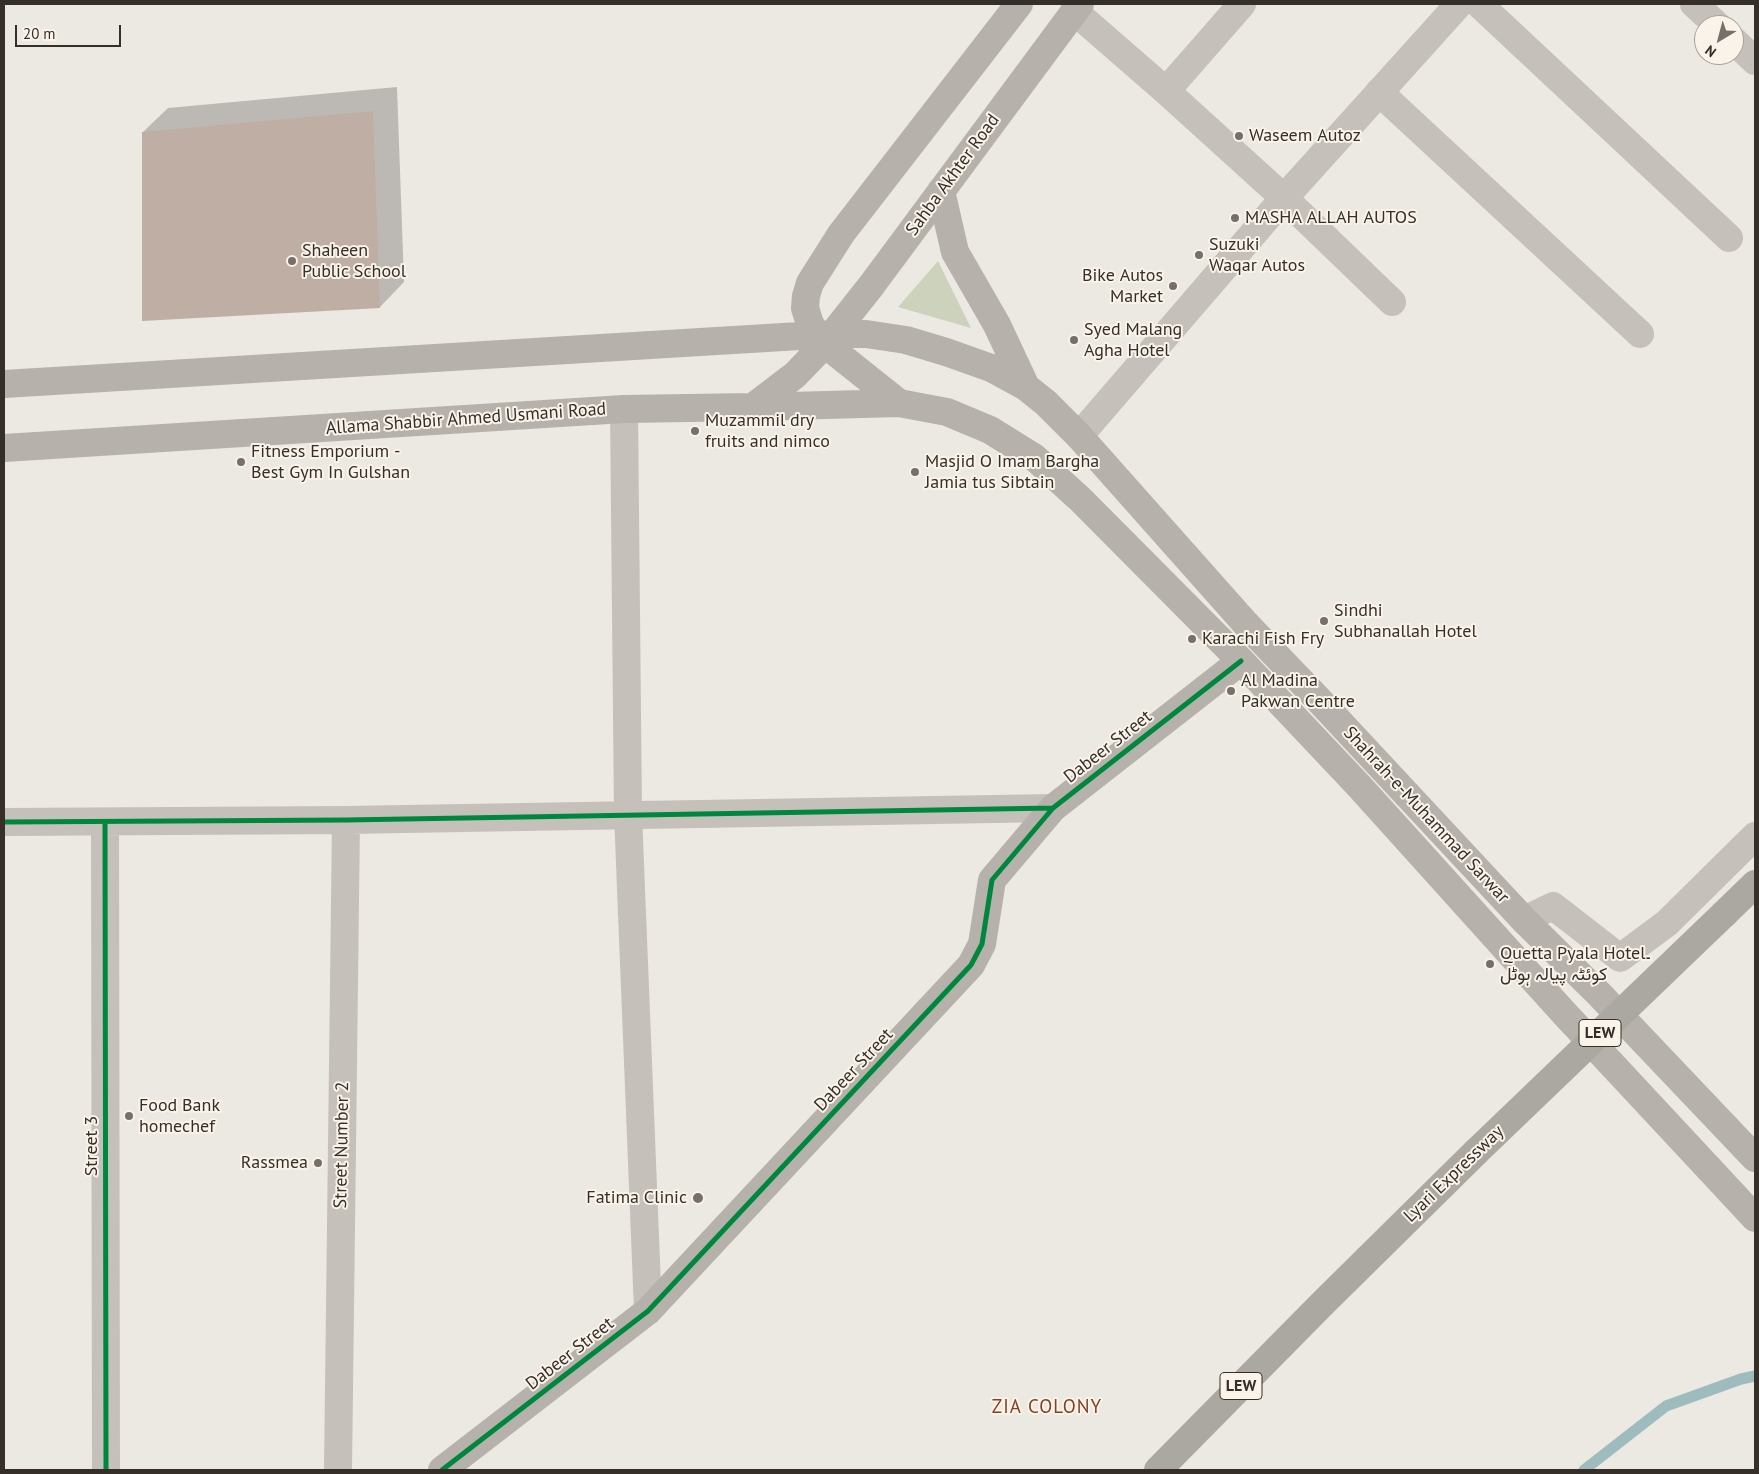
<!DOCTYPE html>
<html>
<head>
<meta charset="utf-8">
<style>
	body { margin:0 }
	#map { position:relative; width:1759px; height:1474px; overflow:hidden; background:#ece8e2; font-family:"PT Sans",sans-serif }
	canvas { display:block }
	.frame { position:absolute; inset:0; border:5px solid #362e29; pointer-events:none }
	.north { position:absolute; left:1694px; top:15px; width:50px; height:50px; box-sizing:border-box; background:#f9f3e9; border:1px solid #aba49c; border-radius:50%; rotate:217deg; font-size:14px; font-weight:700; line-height:20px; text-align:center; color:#362e29 }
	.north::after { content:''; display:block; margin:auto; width:18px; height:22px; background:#766f6a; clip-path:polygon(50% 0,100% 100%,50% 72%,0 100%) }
	.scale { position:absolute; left:15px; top:25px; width:106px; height:22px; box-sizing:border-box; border:2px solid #362e29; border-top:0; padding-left:6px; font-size:15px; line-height:18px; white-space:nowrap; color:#362e29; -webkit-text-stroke:4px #f9f3e9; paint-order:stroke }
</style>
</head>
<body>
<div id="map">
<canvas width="1759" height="1474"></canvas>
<div class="frame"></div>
<div class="north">N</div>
<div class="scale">20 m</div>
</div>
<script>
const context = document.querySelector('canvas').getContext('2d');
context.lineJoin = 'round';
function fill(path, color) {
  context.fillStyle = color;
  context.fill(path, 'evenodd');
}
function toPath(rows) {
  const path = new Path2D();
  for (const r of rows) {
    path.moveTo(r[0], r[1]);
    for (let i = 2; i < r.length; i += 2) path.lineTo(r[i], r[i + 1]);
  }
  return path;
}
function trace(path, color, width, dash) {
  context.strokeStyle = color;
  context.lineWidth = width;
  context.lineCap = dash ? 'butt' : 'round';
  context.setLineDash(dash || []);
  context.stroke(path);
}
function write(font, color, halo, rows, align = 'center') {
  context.font = font + ' "PT Sans",Vazirmatn,sans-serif';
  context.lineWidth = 4;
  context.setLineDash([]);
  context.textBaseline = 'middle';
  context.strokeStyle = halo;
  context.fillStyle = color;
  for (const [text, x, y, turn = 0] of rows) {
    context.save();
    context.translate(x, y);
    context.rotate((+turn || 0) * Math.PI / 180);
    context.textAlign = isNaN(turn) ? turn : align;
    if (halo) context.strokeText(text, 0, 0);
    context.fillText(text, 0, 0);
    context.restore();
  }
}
fill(toPath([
	[938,261,971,328,898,307]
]), '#cdd2bd');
fill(toPath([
	[397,87,404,282,380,307,143,132,168,108]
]), '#0003');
trace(toPath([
	[1584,1470,1666,1406,1741,1379,1755,1376]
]), '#9ebcbd', 11);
fill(toPath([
	[373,111,380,308,142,321,142,132]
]), '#bfaea4');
trace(toPath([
	[1479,4,1729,238],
	[1694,4,1717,25],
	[1074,11,1166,91,1284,198,1392,302],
	[1734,41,1755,61],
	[1166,91,1242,4],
	[1379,92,1640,334],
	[624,409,628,814,648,1311],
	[1079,436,1284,198,1459,4],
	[4,822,346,820,1053,808],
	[105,822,106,1470],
	[1524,920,1553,906,1620,958,1667,923,1755,836],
	[338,1470,346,820]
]), '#c6c0ba', 28);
trace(toPath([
	[941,191,955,252,997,325,1026,387],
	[4,384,833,334,866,334,906,340,946,352,991,368,1026,387,1046,403,1079,436,1246,624,1317,698,1524,920,1599,994,1755,1158],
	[899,403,825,344,818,336,810,324,805,308,806,296,810,283,841,234,1019,4],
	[753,407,795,375,825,344,871,286,1080,4],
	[4,448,624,409,753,407,899,403,947,412,990,430,1035,458,1081,500,1241,661,1359,786,1564,1013,1755,1218],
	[442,1470,648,1311,971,965,982,944,992,880,1053,808,1241,661]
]), '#b6b1ab', 28);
trace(toPath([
	[1724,914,1755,884],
	[1158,1470,1324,1302,1476,1152]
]), '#aba7a1', 28);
trace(toPath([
	[1476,1152,1724,914]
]), '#aba7a1', 28);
trace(toPath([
	[4,822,346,820,1053,808],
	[105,822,106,1470],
	[442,1470,648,1311,971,965,982,944,992,880,1053,808,1241,661]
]), '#00873e', 5);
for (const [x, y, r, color] of [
	[1239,136,5,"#766f6a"],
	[1235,218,5,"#766f6a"],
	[1199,255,5,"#766f6a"],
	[292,261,5,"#766f6a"],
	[1173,286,5,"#766f6a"],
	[1074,340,5,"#766f6a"],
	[695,431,5,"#766f6a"],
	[241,462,5,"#766f6a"],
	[915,472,5,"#766f6a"],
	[1324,621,5,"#766f6a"],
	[1192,639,5,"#766f6a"],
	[1231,691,5,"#766f6a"],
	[1490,964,5,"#766f6a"],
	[129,1116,5,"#766f6a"],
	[318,1163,5,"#766f6a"],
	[698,1198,6,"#766f6a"]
]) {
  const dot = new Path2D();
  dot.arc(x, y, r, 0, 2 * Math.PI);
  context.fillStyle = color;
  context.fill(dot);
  trace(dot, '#f9f3e9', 2);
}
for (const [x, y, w] of [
	[1600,1033,42],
	[1241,1386,42]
]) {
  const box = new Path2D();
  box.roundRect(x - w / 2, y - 13.5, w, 27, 4);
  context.fillStyle = '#f9f3e9';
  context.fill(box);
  trace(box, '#362e29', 1);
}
write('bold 16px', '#362e29', null, [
	["LEW",1600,1033],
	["LEW",1241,1386]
]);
write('18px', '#362e29', '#f9f3e9', [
	["Waseem Autoz",1249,136],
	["MASHA ALLAH AUTOS",1245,218],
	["Suzuki",1209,245],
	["Waqar Autos",1209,266],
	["Shaheen",302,251],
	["Public School",302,272],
	["Bike Autos",1163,276,"right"],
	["Market",1163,297,"right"],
	["Syed Malang",1084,330],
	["Agha Hotel",1084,351],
	["Muzammil dry",705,421],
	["fruits and nimco",705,442],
	["Fitness Emporium -",251,452],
	["Best Gym In Gulshan",251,473],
	["Masjid O Imam Bargha",925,462],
	["Jamia tus Sibtain",925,483],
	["Sindhi",1334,611],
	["Subhanallah Hotel",1334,632],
	["Karachi Fish Fry",1202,639],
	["Al Madina",1241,681],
	["Pakwan Centre",1241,702],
	["Quetta Pyala Hotel۔",1500,954],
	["کوئٹہ پیالہ ہوٹل",1500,975],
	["Food Bank",139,1106],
	["homechef",139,1127],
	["Rassmea",308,1163,"right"],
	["Fatima Clinic",687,1198,"right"]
], 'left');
write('18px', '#362e29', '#f9f3e9', [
	["Sahba Akhter Road",953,175,-54],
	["Allama Shabbir Ahmed Usmani Road",466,419,-4],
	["Dabeer Street",1108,747,-38],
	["Shahrah-e-Muhammad Sarwar",1426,815,47],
	["Dabeer Street",854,1070,-47],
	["Street Number 2",342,1145,-89],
	["Street 3",92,1146,-90],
	["Lyari Expressway",1454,1174,-44],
	["Dabeer Street",570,1354,-38]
]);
context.letterSpacing = '1px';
write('19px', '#824025', '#f9f3e9', [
	["ZIA COLONY",1047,1408]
]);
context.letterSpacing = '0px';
</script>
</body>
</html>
